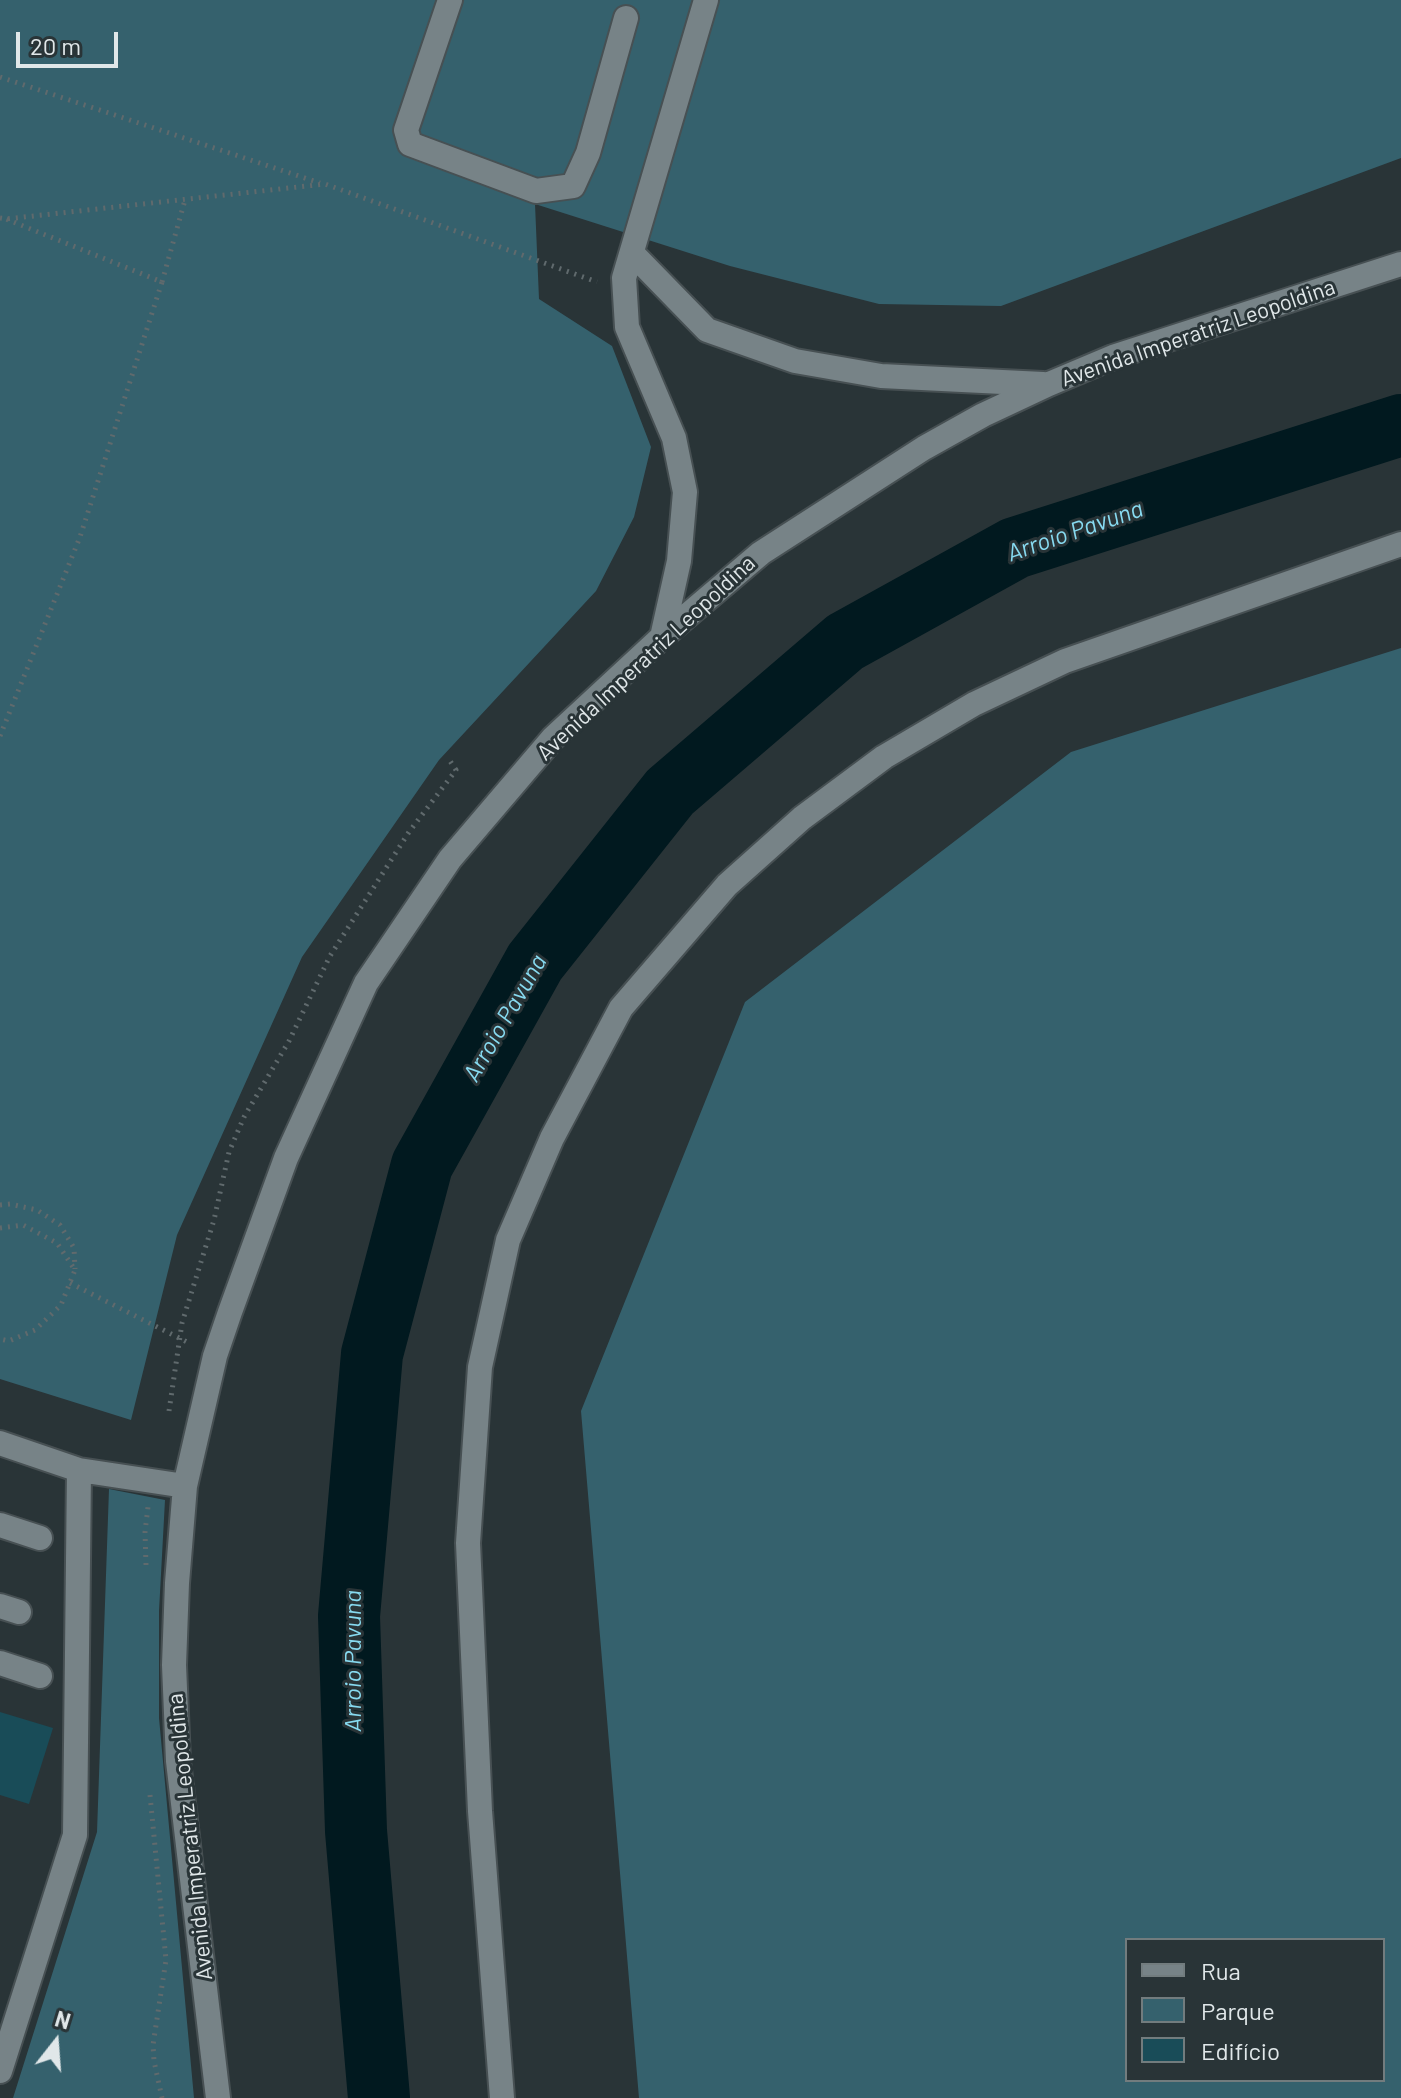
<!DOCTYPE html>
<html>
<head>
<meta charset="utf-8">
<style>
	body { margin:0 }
	#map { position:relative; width:1401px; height:2098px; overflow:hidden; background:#293437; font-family:Barlow,sans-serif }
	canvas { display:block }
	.legend { position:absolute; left:1125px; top:1938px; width:260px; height:144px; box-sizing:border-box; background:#293437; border:2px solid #727c7e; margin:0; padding:10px 14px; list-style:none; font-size:24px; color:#e0e7e9 }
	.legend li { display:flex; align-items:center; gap:16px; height:40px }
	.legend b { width:40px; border:2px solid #727c7e }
	.north { position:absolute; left:16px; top:2002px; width:80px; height:80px; -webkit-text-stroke:6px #293437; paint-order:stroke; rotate:17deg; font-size:22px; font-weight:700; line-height:32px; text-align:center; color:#e0e7e9 }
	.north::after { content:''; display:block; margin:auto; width:28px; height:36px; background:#e0e7e9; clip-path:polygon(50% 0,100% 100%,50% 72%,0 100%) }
	.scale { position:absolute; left:16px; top:32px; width:102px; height:36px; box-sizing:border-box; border:4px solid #e0e7e9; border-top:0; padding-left:10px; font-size:24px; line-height:28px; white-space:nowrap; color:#e0e7e9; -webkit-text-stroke:6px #293437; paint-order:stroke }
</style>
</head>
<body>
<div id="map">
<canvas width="1401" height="2098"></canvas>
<ul class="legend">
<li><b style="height:10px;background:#778387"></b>Rua</li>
<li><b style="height:22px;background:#35616d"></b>Parque</li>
<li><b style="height:22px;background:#194c58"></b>Edifício</li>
</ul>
<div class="north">N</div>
<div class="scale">20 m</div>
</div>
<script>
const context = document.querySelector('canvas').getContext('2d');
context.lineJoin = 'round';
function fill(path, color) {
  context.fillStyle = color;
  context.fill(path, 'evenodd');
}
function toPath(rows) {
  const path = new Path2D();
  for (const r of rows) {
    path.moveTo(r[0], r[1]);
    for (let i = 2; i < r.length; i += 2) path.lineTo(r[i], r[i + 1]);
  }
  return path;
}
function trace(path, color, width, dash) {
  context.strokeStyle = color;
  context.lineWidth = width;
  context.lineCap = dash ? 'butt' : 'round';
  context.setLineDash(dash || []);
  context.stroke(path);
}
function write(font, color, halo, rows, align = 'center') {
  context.font = font + ' Barlow,sans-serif';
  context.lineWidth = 6;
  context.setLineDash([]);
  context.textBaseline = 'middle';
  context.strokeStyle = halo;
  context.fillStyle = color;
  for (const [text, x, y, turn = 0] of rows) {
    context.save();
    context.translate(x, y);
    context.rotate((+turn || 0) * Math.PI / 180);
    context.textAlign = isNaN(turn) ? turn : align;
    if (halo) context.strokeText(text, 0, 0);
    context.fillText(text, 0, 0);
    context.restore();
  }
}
fill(toPath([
	[0,0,1401,0,1401,158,1001,306,879,304,730,266,535,204,539,299,612,346,651,447,634,517,596,591,439,760,302,957,177,1235,131,1420,0,1379],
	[1401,648,1401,2098,639,2098,581,1411,745,1002,1071,752],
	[1127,1940,1383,1940,1383,2080,1127,2080],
	[109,1489,165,1500,159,1611,159,1718,194,2098,13,2098,97,1832]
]), '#35616d');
trace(toPath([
	[379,2098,356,1831,349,1616,372,1354,422,1165,535,962,670,792,845,642,1015,548,1401,425]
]), '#01191f', 62);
fill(toPath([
	[0,1712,53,1728,29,1804,0,1795]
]), '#194c58');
const minor = toPath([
	[450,0,406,130,410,144,536,191,573,186,588,153,626,18],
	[632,253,707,330,795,361,881,376,1043,384],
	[662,637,679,561,685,492,674,438,627,327,624,278,706,0],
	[0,1443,79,1470,75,1835,0,2071],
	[79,1470,185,1486],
	[0,1525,40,1538],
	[0,1606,19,1612],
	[0,1663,40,1676],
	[218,2098,178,1761,174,1665,177,1583,185,1486,215,1356,230,1312,286,1158,366,983,450,859,553,738,662,637,761,553,924,448,983,415,1049,384,1113,357,1401,264],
	[502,2098,480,1811,468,1543,480,1367,508,1240,552,1138,621,1008,727,885,802,818,884,757,974,704,1065,661,1401,544]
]);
trace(minor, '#475053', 28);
trace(toPath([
	[0,77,320,183],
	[0,218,6,219,325,184,597,282],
	[162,282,185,200],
	[0,736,80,537,162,282,6,219],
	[0,1205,10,1204,37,1210,60,1225,74,1248,75,1269],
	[0,1228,23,1225,57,1243,75,1270,61,1305,35,1330,9,1341,0,1339],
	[70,1283,191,1344],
	[169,1411,182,1323,214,1220,229,1152,244,1117,289,1041,330,956,409,832,456,770,450,761],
	[146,1565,145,1532,148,1507],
	[150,1795,166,1960,153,2045,154,2061,162,2098]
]), '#606a6d', 5, [2, 6]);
trace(minor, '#778387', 24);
write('22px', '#e0e7e9', '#293437', [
	["Avenida Imperatriz Leopoldina",1198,333,-19],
	["Avenida Imperatriz Leopoldina",646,658,-43],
	["Avenida Imperatriz Leopoldina",190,1837,-96]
]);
write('italic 24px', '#87daf0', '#293437', [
	["Arroio Pavuna",1075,531,-19],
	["Arroio Pavuna",505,1018,-60],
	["Arroio Pavuna",353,1661,-90]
]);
</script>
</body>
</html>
